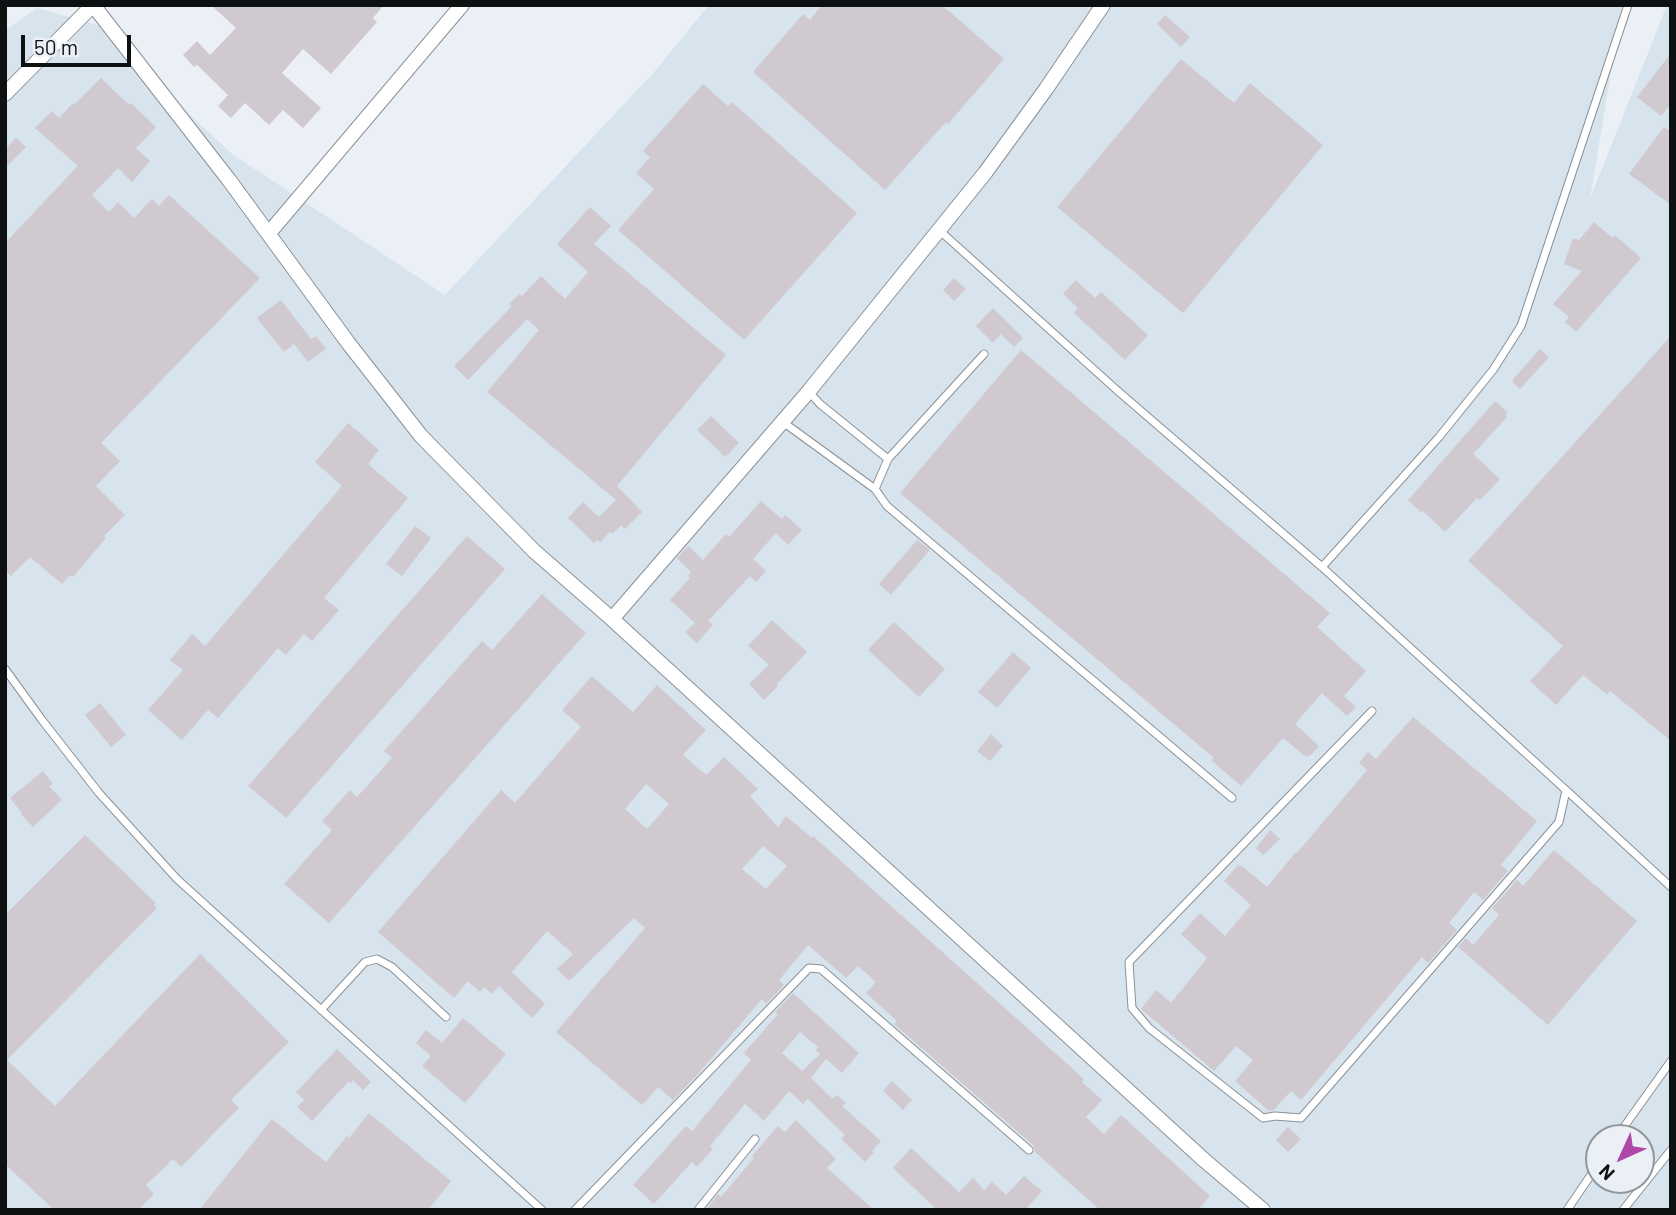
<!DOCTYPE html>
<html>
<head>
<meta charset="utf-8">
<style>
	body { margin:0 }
	#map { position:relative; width:1676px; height:1215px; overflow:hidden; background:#eaf0f6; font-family:Barlow,sans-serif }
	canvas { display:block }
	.frame { position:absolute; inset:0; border:7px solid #0e1112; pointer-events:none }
	.north { position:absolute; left:1585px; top:1124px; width:70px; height:70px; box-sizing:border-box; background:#eaf0f6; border:2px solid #92979b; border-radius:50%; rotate:225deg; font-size:19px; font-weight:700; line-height:28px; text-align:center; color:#0e1112 }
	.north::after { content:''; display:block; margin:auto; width:24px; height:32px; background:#af47a9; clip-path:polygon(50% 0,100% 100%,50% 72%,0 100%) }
	.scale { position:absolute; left:21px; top:35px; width:110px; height:32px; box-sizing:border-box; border:4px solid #0e1112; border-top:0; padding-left:9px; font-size:21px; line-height:24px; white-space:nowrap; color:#0e1112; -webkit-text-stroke:5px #eaf0f6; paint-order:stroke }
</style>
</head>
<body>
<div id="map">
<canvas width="1676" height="1215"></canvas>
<div class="frame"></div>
<div class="north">N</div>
<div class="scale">50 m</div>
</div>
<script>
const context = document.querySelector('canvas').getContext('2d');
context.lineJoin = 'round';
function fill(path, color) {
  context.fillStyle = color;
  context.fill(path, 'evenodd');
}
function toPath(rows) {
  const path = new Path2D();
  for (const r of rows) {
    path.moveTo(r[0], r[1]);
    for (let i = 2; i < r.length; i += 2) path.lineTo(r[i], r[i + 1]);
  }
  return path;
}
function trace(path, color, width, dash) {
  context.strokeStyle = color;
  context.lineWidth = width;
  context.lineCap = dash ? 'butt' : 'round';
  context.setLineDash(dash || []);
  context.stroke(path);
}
fill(toPath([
	[709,5,1622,5,1590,199,1667,5,1671,5,1671,1210,5,1210,5,30,37,8,126,33,173,99,232,154,445,295,654,72],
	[1599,1138,1641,1138,1641,1180,1599,1180]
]), '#d7e4ee');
fill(toPath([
	[211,5,384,5,373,18,377,22,331,74,303,49,282,73,321,108,303,128,283,110,269,125,245,103,231,118,218,106,228,95,197,65,194,67,183,55,197,41,210,55,236,28],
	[822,5,942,5,1004,59,948,124,946,122,885,190,753,72,803,14,810,20],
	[1165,15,1190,37,1181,47,1157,24],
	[1671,53,1671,104,1661,116,1637,97],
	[1181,59,1234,103,1250,83,1323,145,1183,313,1057,207],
	[101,78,129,105,131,103,156,127,136,148,150,161,132,182,118,168,92,195,109,212,118,202,134,218,152,199,159,206,169,195,260,278,101,443,120,461,96,486,125,515,104,536,106,538,73,577,70,575,62,584,30,557,11,576,5,570,5,243,78,166,35,128,52,111,59,118,73,103,74,105],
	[703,84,728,106,732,102,857,213,744,340,618,230,654,189,636,173,650,157,643,151],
	[1664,127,1671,132,1671,205,1629,174],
	[16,138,26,147,5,168,5,149],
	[590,207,611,226,594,244,726,355,617,486,642,512,625,529,621,525,612,534,610,532,600,542,597,540,594,543,568,518,583,502,599,517,616,500,487,392,539,330,527,319,468,380,454,366,512,306,509,304,519,294,522,296,541,276,565,299,588,272,557,244],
	[1594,222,1613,238,1615,235,1641,258,1576,332,1565,322,1569,317,1553,304,1582,271,1564,264,1573,238,1579,240],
	[954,278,966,289,954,301,943,290],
	[1076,280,1095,298,1101,292,1148,335,1125,360,1074,313,1078,308,1063,294],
	[281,300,311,339,316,336,326,349,308,362,294,344,284,352,257,318],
	[993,308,1023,338,1014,347,1001,334,993,343,976,326],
	[1671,336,1671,741,1610,691,1607,695,1583,675,1556,705,1530,681,1563,646,1468,561],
	[1540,349,1549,357,1520,389,1513,383,1513,379],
	[1021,350,1330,613,1317,627,1366,671,1344,696,1356,707,1347,716,1322,693,1295,724,1319,746,1310,756,1305,756,1283,738,1241,786,1211,760,1214,758,900,493],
	[1495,401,1508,413,1505,415,1507,417,1473,454,1500,479,1480,500,1477,498,1445,532,1423,511,1421,512,1408,500],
	[711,416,739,443,725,457,697,430],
	[348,423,379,450,368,464,408,498,324,598,339,610,312,641,304,634,286,655,278,648,218,718,208,710,182,740,148,710,183,670,170,660,192,634,205,646,342,486,315,462],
	[761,501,782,519,785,515,802,530,788,545,776,533,753,559,766,571,756,582,750,576,708,621,713,625,697,643,685,632,695,623,670,600,690,578,688,576,691,572,677,558,688,546,703,560,726,534,729,537],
	[415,526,431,538,402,576,386,564],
	[467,536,505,569,286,818,248,786],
	[917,540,930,550,891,595,879,584],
	[542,594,586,633,329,923,284,884,332,830,322,821,350,790,357,797,392,758,384,751,482,641,492,650],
	[772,620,807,652,777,684,778,686,764,700,749,684,769,665,748,646],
	[894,622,945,669,919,697,868,650],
	[1013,652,1031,668,997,708,978,692],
	[592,676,633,712,657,685,706,730,683,755,706,775,724,757,758,789,750,796,778,827,786,816,812,838,813,836,1084,1079,1082,1082,1102,1100,1086,1117,1104,1134,1121,1115,1210,1196,1198,1210,1100,1210,1035,1152,1033,1145,894,1024,897,1021,866,993,876,982,858,966,846,978,808,945,779,980,784,985,766,1004,762,999,697,1075,673,1100,658,1087,642,1105,556,1032,645,928,634,918,569,981,557,969,573,954,547,931,512,972,545,1004,532,1018,499,986,492,994,484,987,480,992,468,981,454,998,378,932,501,790,515,803,581,727,562,710],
	[646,784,669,804,647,829,625,809],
	[763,846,787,866,766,889,742,869],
	[100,703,126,735,111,747,85,715],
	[1413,717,1537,821,1501,865,1508,871,1483,900,1474,892,1449,923,1457,930,1428,963,1422,957,1301,1100,1291,1091,1274,1110,1269,1111,1235,1081,1253,1060,1236,1046,1214,1071,1141,1009,1156,990,1171,1003,1207,958,1181,934,1200,913,1225,936,1251,905,1224,881,1238,865,1240,867,1241,865,1267,887,1296,852,1297,853,1367,770,1359,763,1368,752,1376,759],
	[991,734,1003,746,990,761,977,751],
	[43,771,53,784,49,786,62,800,33,827,21,814,22,813,10,798],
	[1270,830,1280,839,1263,855,1256,848],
	[85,835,156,903,154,905,157,908,7,1060,55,1106,200,954,289,1042,231,1100,239,1108,219,1128,181,1167,173,1159,146,1185,154,1194,138,1210,54,1210,5,1164,5,915],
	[1554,850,1637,921,1548,1025,1458,947,1466,938,1473,945,1499,915,1492,908,1517,880,1523,886],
	[793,993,859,1053,842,1073,826,1059,811,1078,833,1099,837,1095,846,1103,842,1106,881,1141,872,1151,874,1152,865,1162,841,1139,845,1135,808,1099,803,1104,789,1091,764,1121,745,1104,710,1146,713,1149,697,1167,692,1162,654,1204,633,1185,686,1126,692,1131,751,1060,744,1053,778,1014,775,1012],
	[800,1032,818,1047,816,1050,820,1054,802,1071,782,1053],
	[463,1018,506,1054,465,1103,422,1066,431,1056,416,1043,426,1030,442,1043],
	[337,1049,371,1082,363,1090,353,1080,351,1083,349,1081,312,1121,297,1107,304,1100,296,1092],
	[892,1081,912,1100,903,1110,883,1091],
	[369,1113,451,1181,428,1210,199,1210,272,1119,326,1162,347,1136,349,1138],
	[796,1120,836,1159,827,1168,874,1210,706,1210,718,1194,721,1197,754,1158,752,1156,778,1126,785,1132],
	[1288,1127,1301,1139,1288,1152,1276,1140],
	[911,1148,959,1192,973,1178,984,1190,992,1182,1006,1195,1024,1176,1042,1191,1025,1210,937,1210,893,1168]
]), '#d0cad0');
const service = toPath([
	[939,230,1119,392,1322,567,1568,792],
	[809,392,820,404,888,459,875,489,887,506,1232,798],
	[783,422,875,489],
	[888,459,984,354],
	[1322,567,1439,437,1493,370,1521,326,1628,5],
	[5,669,42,720,99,793,177,879,542,1210],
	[1372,711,1129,962,1132,1008,1149,1028,1263,1118,1275,1116,1301,1118,1559,822,1566,790,1671,887],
	[321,1010,365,962,377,959,392,967,446,1017],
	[1616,1138,1671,1061],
	[575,1210,809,968,821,969,1029,1150],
	[698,1210,755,1139],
	[1567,1210,1599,1163],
	[1623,1210,1671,1150]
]);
const minor = toPath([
	[5,94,93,5,229,180,349,344,421,436,534,551,612,619,1204,1160,1263,1210],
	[269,233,462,5],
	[612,619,809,391,985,173,1046,89,1103,5]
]);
trace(service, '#8b9196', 9);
trace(minor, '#8b9196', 16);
trace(service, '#fff', 7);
trace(minor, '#fff', 14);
</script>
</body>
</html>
